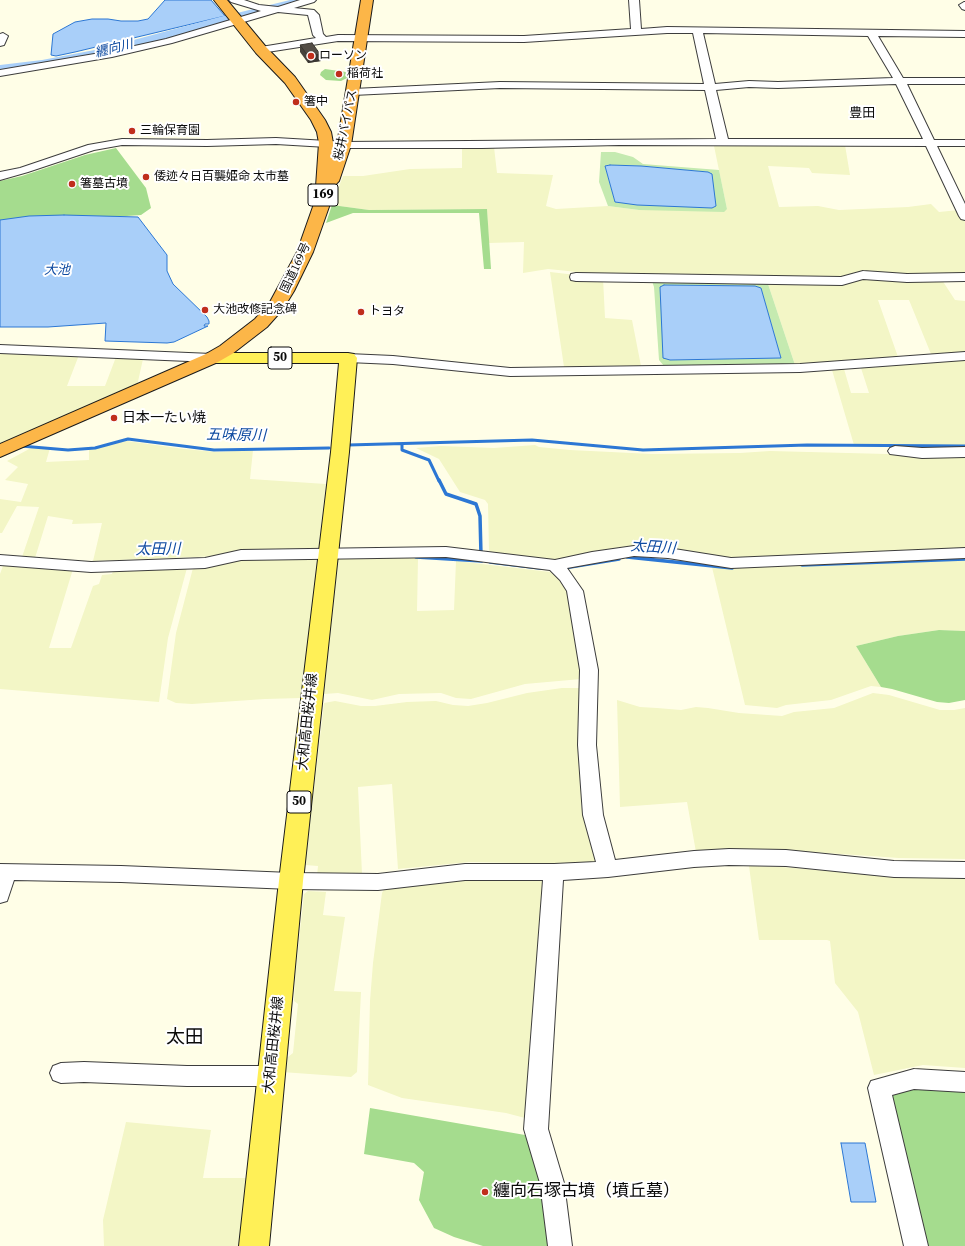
<!DOCTYPE html>
<html>
<head>
<meta charset="utf-8">
<style>
	body { margin:0 }
	canvas { display:block; background:#fffee7 }
</style>
</head>
<body>
<canvas width="965" height="1246"></canvas>
<script>
const context = document.querySelector('canvas').getContext('2d');
context.lineJoin = 'round';
function fill(path, color) {
  context.fillStyle = color;
  context.fill(path, 'evenodd');
}
function toPath(rows) {
  const path = new Path2D();
  for (const r of rows) {
    path.moveTo(r[0], r[1]);
    for (let i = 2; i < r.length; i += 2) path.lineTo(r[i], r[i + 1]);
  }
  return path;
}
function trace(path, color, width, dash) {
  context.strokeStyle = color;
  context.lineWidth = width;
  context.lineCap = dash ? 'butt' : 'round';
  context.setLineDash(dash || []);
  context.stroke(path);
}
function write(font, color, halo, rows, align = 'center') {
  context.font = font + ' "Source Serif 4","Noto Sans JP",serif';
  context.lineWidth = 4;
  context.setLineDash([]);
  context.textBaseline = 'middle';
  context.strokeStyle = halo;
  context.fillStyle = color;
  for (const [text, x, y, turn = 0] of rows) {
    context.save();
    context.translate(x, y);
    context.rotate((+turn || 0) * Math.PI / 180);
    context.textAlign = isNaN(turn) ? turn : align;
    if (halo) context.strokeText(text, 0, 0);
    context.fillText(text, 0, 0);
    context.restore();
  }
}
fill(toPath([
	[845,145,850,175,812,173,809,168,768,166,779,207,818,206,839,210,908,207,931,204,939,212,959,210,965,222,965,276,869,275,839,280,627,277,548,269,523,273,524,242,489,243,487,209,369,210,332,205,343,176,363,176,410,169,462,168,462,148,494,147,497,173,553,175,546,206,556,209,608,206,639,210,727,209,714,146],
	[550,272,603,278,605,318,632,320,641,366,564,367],
	[867,278,942,280,955,300,965,301,965,352,931,354,909,300,878,300,898,357,795,365,768,284,842,284],
	[0,351,79,355,67,386,105,386,116,357,143,359,137,386,8,442,0,443],
	[965,360,965,448,854,445,832,370,844,369,851,393,869,393,861,368],
	[127,441,184,449,217,452,253,450,250,479,326,484,318,552,93,561,102,523,72,524,73,520,48,516,35,558,22,557,39,507,17,506,2,533,0,533,0,499,21,502,28,484,5,480,18,467,7,461,31,448,50,448,46,462,89,460,89,449],
	[535,445,539,447,570,450,652,454,740,453,770,451,965,456,965,549,934,549,742,560,659,549,548,562,493,556,489,550,488,504,485,500,460,492,439,459,416,448,441,446,494,448],
	[965,556,965,631,939,630,898,636,856,646,881,687,871,686,831,700,786,705,777,708,745,705,711,563],
	[418,558,417,611,454,610,456,561,550,572,558,578,570,594,572,604,570,608,581,679,525,684,471,699,456,698,441,693,399,694,372,700,338,693,324,694,338,559],
	[245,559,318,559,301,698,265,699,192,704,176,703,167,699,176,633,193,568],
	[4,563,73,569,49,648,71,648,93,586,99,584,102,575,112,574,114,568,187,568,168,638,159,702,0,689,0,574],
	[562,688,581,688,581,805,586,829,597,862,565,864,469,862,398,869,392,784,358,787,362,874,317,876,318,866,305,865,324,703,335,701,361,706,375,706,407,702,436,701,453,705,468,706,487,703,527,693],
	[873,693,889,695,940,710,954,710,965,708,965,859,899,858,769,849,696,852,687,802,620,807,617,700,640,707,657,708,681,710,696,707,708,708,739,713,782,716,794,712,834,708],
	[749,866,781,867,890,876,965,876,965,1068,923,1065,874,1075,858,1012,835,983,830,941,827,940,759,940],
	[544,878,525,1118,506,1113,402,1098,368,1085,370,1001,373,963,382,893,384,889,387,887,414,884,476,880],
	[308,891,326,892,323,915,345,917,334,991,361,992,357,1072,351,1077,282,1072,284,1060,293,1053,298,1004,294,1001,295,977,304,894],
	[126,1122,211,1130,203,1178,247,1178,239,1246,104,1246,103,1220]
]), '#f3f6c6');
fill(toPath([
	[601,152,615,152,633,157,643,164,719,170,727,209,724,212,639,210,608,206,599,182],
	[610,165,641,166,708,172,716,206,712,208,615,202,605,166],
	[652,281,768,284,795,365,732,364,664,366,659,360,654,287],
	[664,285,755,286,761,288,781,358,670,360]
]), '#c5eab0');
fill(toPath([
	[325,69,346,72,348,73,347,78,341,81,326,80,320,75,321,72],
	[116,148,146,188,151,208,141,215,0,225,0,181,22,176,85,155],
	[332,205,369,210,487,209,491,269,484,269,479,213,353,213,326,223],
	[939,630,965,631,965,700,949,703,937,702,892,689,881,687,856,646,898,636],
	[934,1086,965,1088,965,1246,927,1246,888,1094],
	[370,1108,525,1135,542,1182,549,1246,483,1246,454,1237,434,1228,419,1200,424,1172,414,1163,364,1154]
]), '#a5dc8e');
const water = toPath([
	[165,0,211,0,225,16,75,52,56,56,51,55,53,34,75,22,92,19,108,19,121,21,138,21,148,19,165,0],
	[610,165,641,166,708,172,712,174,716,206,712,208,637,205,615,202,605,166,610,165],
	[64,215,138,217,167,255,167,271,173,284,207,317,209,321,209,324,205,324,204,326,208,326,174,342,167,343,105,341,106,323,48,327,0,327,0,220,29,216,64,215],
	[664,285,755,286,761,288,781,358,670,360,663,358,660,287,664,285],
	[841,1143,865,1143,876,1202,851,1202,841,1143]
]);
fill(water, '#a9cff9');
trace(water, '#2c77d4', 1);
trace(toPath([
	[402,444,402,450,429,460,439,481],
	[348,445,532,440,643,450,807,445,965,446],
	[21,446,68,450,95,448,128,439,214,450,329,448]
]), '#2c77d4', 3);
trace(toPath([
	[439,480,446,494,476,504,480,516,481,555],
	[416,557,482,561],
	[627,557,732,568],
	[490,562,540,568],
	[802,565,965,559],
	[564,568,619,559]
]), '#2c77d4', 3.5);
fill(toPath([
	[290,0,310,0,308,3,241,20,237,19,235,16,237,13,290,0],
	[227,15,231,16,233,19,231,22,105,56,42,68,0,73,0,65,42,60,100,49,227,15]
]), '#a9cff9');
const minor = toPath([
	[229,0,244,0,259,5,278,7,300,0,316,0,314,2,294,8,314,10,319,15,323,34,326,37,338,35,524,36,631,29,629,0,639,0,641,29,667,27,965,31,965,37,878,36,903,78,965,78,965,84,907,84,934,140,965,140,965,146,937,146,965,204,965,220,961,219,959,216,926,146,619,145,482,148,344,148,276,144,207,146,122,145,94,150,28,172,0,180,0,172,20,168,88,145,122,139,207,140,276,138,344,142,716,139,705,90,500,88,353,95,348,92,353,89,500,82,704,84,693,33,667,33,524,42,338,41,261,53,257,52,256,50,257,48,261,47,316,38,313,35,308,15,278,12,172,43,112,57,0,76,0,70,112,51,166,39,261,11,231,2,229,0],
	[703,33,868,36,893,78,778,82,749,81,715,84,703,33],
	[896,84,923,139,728,139,716,90,749,87,778,88,896,84],
	[964,2,965,2,965,10,962,9,959,5,964,2],
	[3,33,8,36,4,45,0,46,0,34,3,33],
	[863,271,907,274,965,273,965,281,907,282,863,279,842,285,576,281,571,280,570,277,571,274,576,273,841,277,863,271],
	[0,345,212,354,217,355,219,358,217,361,212,362,0,353,0,345],
	[965,352,965,360,800,372,510,376,393,364,348,362,343,361,341,358,343,355,348,354,393,356,510,368,800,364,965,352],
	[895,446,922,448,965,447,965,457,922,458,890,454,888,451,890,448,895,446],
	[634,546,668,548,731,558,965,548,965,558,731,568,668,558,634,556,567,568,583,591,598,670,596,745,603,815,615,860,694,851,729,849,786,850,894,861,965,862,965,878,894,877,786,866,729,865,694,867,608,877,563,880,548,1129,564,1183,572,1246,548,1246,540,1183,524,1129,543,880,465,880,378,890,291,889,121,882,14,880,7,901,0,903,0,864,121,866,291,873,378,874,465,864,554,864,596,862,583,815,578,745,580,670,567,591,560,580,550,570,446,557,241,560,205,568,91,572,0,565,0,555,91,562,205,558,241,550,446,547,555,560,592,552,634,546],
	[84,1062,187,1066,271,1066,279,1069,282,1076,279,1083,271,1086,187,1086,84,1082,61,1083,53,1080,50,1073,53,1066,61,1063,84,1062],
	[914,1069,965,1072,965,1092,914,1089,892,1095,928,1246,904,1246,868,1088,871,1081,914,1069]
]);
const major = toPath([
	[212,353,348,353,354,354,357,358,349,452,303,881,269,1246,239,1246,279,881,331,452,339,363,212,363,206,362,203,358,206,354,212,353]
]);
const highway = toPath([
	[214,0,227,0,266,47,295,77,325,120,331,132,333,143,333,156,337,145,361,0,373,0,351,145,339,181,336,184,331,185,331,201,313,252,294,291,283,309,267,327,232,354,218,362,0,457,0,444,206,354,220,346,255,319,270,302,297,252,315,201,319,143,317,132,311,120,285,83,256,53,214,0]
]);
trace(minor, '#3d3d3d', 2);
trace(major, '#1b1b1b', 2);
trace(highway, '#1b1b1b', 2);
fill(minor, '#fff');
fill(major, '#fff057');
fill(highway, '#fcb648');
fill(toPath([
	[300,45,320,54,321,61,308,63,300,52]
]), '#47423c');
fill(toPath([
	[320,54,321,61,308,63,308,56]
]), '#3a3631');
const building = toPath([
	[312,43,320,54,308,56,300,45,312,43]
]);
fill(building, '#534d46');
trace(building, '#3a3631', 1);
for (const [x, y, r, color] of [
	[311,56,4,"#c02e1c"],
	[339,74,4,"#c02e1c"],
	[296,102,4,"#c02e1c"],
	[132,131,4,"#c02e1c"],
	[146,177,4,"#c02e1c"],
	[72,184,4,"#c02e1c"],
	[205,310,4,"#c02e1c"],
	[361,312,4,"#c02e1c"],
	[114,418,4,"#c02e1c"],
	[485,1192,4,"#c02e1c"]
]) {
  const dot = new Path2D();
  dot.arc(x, y, r, 0, 2 * Math.PI);
  context.fillStyle = color;
  context.fill(dot);
  trace(dot, '#fff', 1.5);
}
write('12px', '#0a0a0a', '#fff', [
	["ローソン",319,56],
	["稲荷社",347,74],
	["箸中",304,102],
	["三輪保育園",140,131],
	["倭迹々日百襲姫命 太市墓",154,177],
	["箸墓古墳",80,184],
	["大池改修記念碑",213,310],
	["トヨタ",369,312]
], 'left');
write('12px', '#0a0a0a', '#fff', [
	["桜井バイパス",346,125,-78],
	["国道169号",296,268,-65]
]);
write('italic 13px', '#0f4ba1', '#fff', [
	["纒向川",114,49,-14],
	["大池",57,271]
]);
write('13px', '#0a0a0a', '#fff', [
	["豊田",862,114]
]);
for (const [x, y, w] of [
	[323,195,30],
	[280,358,24],
	[299,802,24]
]) {
  const box = new Path2D();
  box.roundRect(x - w / 2, y - 11, w, 22, 3);
  context.fillStyle = '#fff';
  context.fill(box);
  trace(box, '#0a0a0a', 1);
}
write('bold 13px', '#0a0a0a', null, [
	["169",323,195],
	["50",280,358],
	["50",299,802]
]);
write('14px', '#0a0a0a', '#fff', [
	["日本一たい焼",122,418]
], 'left');
write('14px', '#0a0a0a', '#fff', [
	["大和高田桜井線",308,722,-84],
	["大和高田桜井線",274,1045,-84]
]);
write('italic 15px', '#0f4ba1', '#fff', [
	["五味原川",236,436,1],
	["太田川",653,548,4],
	["太田川",158,550,-1]
]);
write('17px', '#0a0a0a', '#fff', [
	["纏向石塚古墳（墳丘墓）",493,1192]
], 'left');
write('19px', '#0a0a0a', '#fff', [
	["太田",185,1038]
]);
</script>
</body>
</html>
